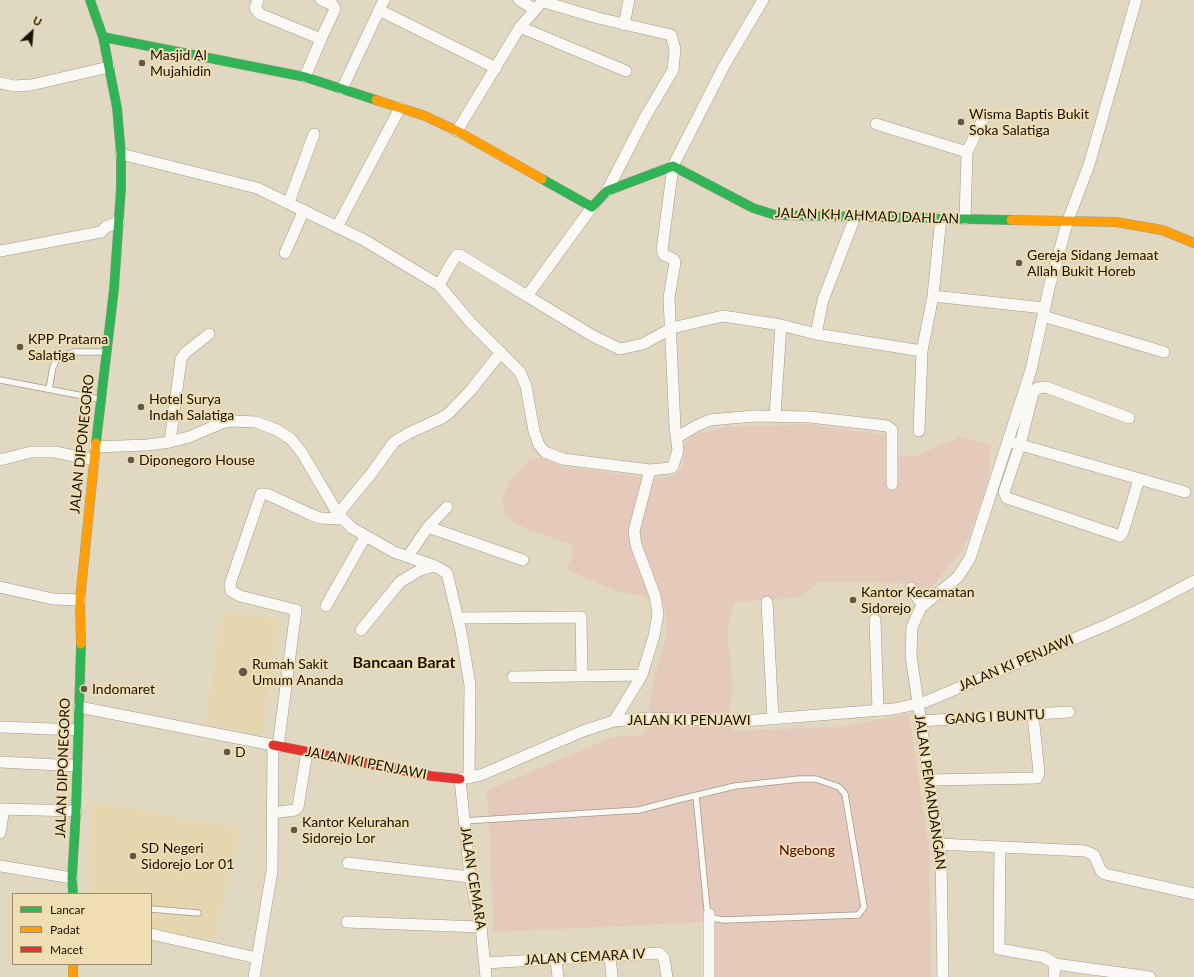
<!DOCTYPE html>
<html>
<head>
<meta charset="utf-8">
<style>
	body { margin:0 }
	#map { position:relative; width:1194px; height:977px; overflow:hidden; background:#e1d8c1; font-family:Lato,sans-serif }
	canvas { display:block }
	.legend { position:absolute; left:12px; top:893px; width:140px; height:72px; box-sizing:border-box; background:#efdeb3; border:1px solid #998d6d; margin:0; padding:5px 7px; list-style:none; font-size:12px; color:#191304 }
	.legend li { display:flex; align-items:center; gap:8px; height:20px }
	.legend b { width:20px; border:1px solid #998d6d }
	.north { position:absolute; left:12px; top:12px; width:40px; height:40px; -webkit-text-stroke:3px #efdeb3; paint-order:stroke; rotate:26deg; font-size:11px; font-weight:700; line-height:16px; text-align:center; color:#191304 }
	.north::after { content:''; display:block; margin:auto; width:14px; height:18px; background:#191304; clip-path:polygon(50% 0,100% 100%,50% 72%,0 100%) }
</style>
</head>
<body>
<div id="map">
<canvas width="1194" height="977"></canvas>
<ul class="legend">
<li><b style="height:5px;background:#30b455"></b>Lancar</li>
<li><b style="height:5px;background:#ff9f0a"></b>Padat</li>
<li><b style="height:5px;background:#e5322d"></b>Macet</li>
</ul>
<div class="north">U</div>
</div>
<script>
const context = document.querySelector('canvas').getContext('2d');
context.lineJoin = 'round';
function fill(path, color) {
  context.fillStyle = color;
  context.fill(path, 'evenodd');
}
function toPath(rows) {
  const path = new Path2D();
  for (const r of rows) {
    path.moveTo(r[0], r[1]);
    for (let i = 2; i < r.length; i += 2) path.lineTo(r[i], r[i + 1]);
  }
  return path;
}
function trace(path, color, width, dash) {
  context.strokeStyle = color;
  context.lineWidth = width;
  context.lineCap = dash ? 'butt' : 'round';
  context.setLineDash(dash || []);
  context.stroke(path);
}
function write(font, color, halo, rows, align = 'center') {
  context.font = font + ' Lato,sans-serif';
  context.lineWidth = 4;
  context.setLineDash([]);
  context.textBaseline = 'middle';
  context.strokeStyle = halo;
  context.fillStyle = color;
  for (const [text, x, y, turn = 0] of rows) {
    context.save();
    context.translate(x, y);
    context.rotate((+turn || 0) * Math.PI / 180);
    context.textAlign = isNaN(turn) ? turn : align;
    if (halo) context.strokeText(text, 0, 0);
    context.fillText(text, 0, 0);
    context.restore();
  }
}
fill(toPath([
	[223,611,280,620,262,734,205,724],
	[89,801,241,828,214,941,151,928,151,894,89,894]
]), '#e5d6af');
fill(toPath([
	[808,424,891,436,897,457,915,456,960,437,991,444,988,480,968,538,960,554,924,595,920,597,915,596,902,583,819,582,804,594,795,598,734,602,727,631,733,688,729,712,733,731,841,727,909,714,929,848,931,977,712,977,709,922,494,932,487,790,614,737,644,735,655,674,665,643,666,623,664,605,642,596,616,591,575,573,567,568,573,554,571,544,527,529,513,522,505,515,502,500,510,479,530,459,545,457,560,466,660,479,675,475,681,469,683,465,684,445,693,435,725,427]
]), '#e5c9ba');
const lane = toPath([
	[0,380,99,399],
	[49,389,53,367,58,357,74,352,105,352],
	[463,821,639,810,677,800,735,786,799,779,816,779,839,787,845,794,864,907,862,910,858,915,724,920,712,918,707,909,696,796],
	[151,909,198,913]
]);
const street = toPath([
	[258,0,255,8,260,14,321,39,305,77],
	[519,0,534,9],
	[379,10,496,68],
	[624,25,629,0],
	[520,27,626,71],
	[321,39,335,9,333,5,321,0],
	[0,83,14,86,31,85,109,67],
	[342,89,384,0],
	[876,124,967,152,965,219],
	[457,131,520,27,541,3,544,2,598,18,671,35,675,49,673,70,644,119,607,191],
	[967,152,983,119],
	[121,154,257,188,364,240,439,285],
	[289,202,314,134],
	[592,207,527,296,593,336,620,349,643,344,672,328,723,316,781,325,775,416],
	[337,227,400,108],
	[0,251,101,232,106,227,119,222],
	[285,253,304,210],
	[527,296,460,255,457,255,452,262,439,285,471,323,520,372,526,386,534,431,539,445,545,452,563,459,650,470,671,468,673,466,678,450,675,428,669,298,675,262,673,259,664,255,662,250,673,166,724,66,763,0],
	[933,296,1044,308],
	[1043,316,1164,352],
	[781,325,816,334,922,351,933,296,941,218],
	[816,334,823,300,855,217],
	[1129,418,1046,387,1037,388,1033,393,1020,445,1004,492,1007,498,1120,536,1123,532,1139,479],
	[919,431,922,351],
	[676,438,696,426,710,420,754,416,810,417,887,426,892,430,892,484],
	[170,442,181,359,185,353,209,334],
	[1014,443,1185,492],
	[95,447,147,445,170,442,189,437,222,423,231,421,256,422,277,430,291,439,302,453,338,514,352,528,394,552,435,566,447,573,461,632,470,685,469,778],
	[0,460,31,452,55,452,94,460],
	[338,514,371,474,394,442,409,433,442,418,449,413,471,390,501,352],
	[428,527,447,507],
	[408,556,428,527,523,560],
	[0,587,53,599,80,600],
	[911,588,923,606],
	[767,602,773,719],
	[326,606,365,537],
	[458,618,581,617,582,676],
	[875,620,878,710],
	[361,630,400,582,420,570,435,566],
	[513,677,642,675],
	[79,707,273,745,272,871,254,977],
	[614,721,642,675,654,636,658,614,655,596,636,545,634,531,650,470],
	[920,721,1069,712],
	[0,727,78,730],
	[278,747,296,610,240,596,231,591,230,584,261,494,267,494,312,515,320,518,341,519],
	[0,762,77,766],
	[929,780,1037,778,1039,773,1033,715],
	[0,809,76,811],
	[272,813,295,810,298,807,307,752],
	[0,833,4,809],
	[939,844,1085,851,1094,855,1101,871,1105,874,1194,894],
	[1000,847,999,949,1044,957,1055,964,1150,977],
	[348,863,470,877],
	[0,866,72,878],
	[709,914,709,977],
	[347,922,481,927],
	[151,934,257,958],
	[610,956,612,977],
	[556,959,558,977],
	[484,963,659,953,664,958,667,977],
	[486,977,481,927,470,877,460,779,481,775,583,731,614,721,648,718,744,721,894,709,925,702,1109,624,1145,607,1194,581],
	[943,977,941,856,911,656,912,627,921,607,958,577,970,558,1031,370,1049,288,1068,220,1089,165,1136,0],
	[1054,977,1055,964]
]);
const fast = toPath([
	[90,0,103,37,117,108,121,154,121,188,114,289,96,443],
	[103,37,305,77,376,100],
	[542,179,592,207,607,191,673,166,753,208,775,215,1011,220],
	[73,894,72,878,76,811,81,644]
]);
const slow = toPath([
	[376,100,425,116,457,131,542,179],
	[1011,220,1116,222,1162,230,1194,243],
	[81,644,80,600,96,443],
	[73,964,73,977]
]);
const jam = toPath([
	[273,745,431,776,460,779]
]);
trace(lane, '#a19a88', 7);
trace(street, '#a19a88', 12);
trace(fast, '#a19a88', 10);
trace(slow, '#a19a88', 10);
trace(jam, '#a19a88', 10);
trace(lane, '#faf9f6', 5.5);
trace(street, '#faf9f6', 11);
trace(fast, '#30b455', 9);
trace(slow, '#ff9f0a', 9);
trace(jam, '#e5322d', 9);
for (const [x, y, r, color] of [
	[142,63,4,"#5f5846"],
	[961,122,4,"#5f5846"],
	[1019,263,4,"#5f5846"],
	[20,347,4,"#5f5846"],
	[141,407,4,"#5f5846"],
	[131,460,4,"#5f5846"],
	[853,600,4,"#5f5846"],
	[243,672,5,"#5f5846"],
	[84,689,4,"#5f5846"],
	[227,752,4,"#5f5846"],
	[294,830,4,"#5f5846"],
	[133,856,4,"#5f5846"]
]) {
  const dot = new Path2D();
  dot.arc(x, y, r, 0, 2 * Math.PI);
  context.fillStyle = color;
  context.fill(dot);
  trace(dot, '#efdeb3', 1.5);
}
write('14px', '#191304', '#efdeb3', [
	["Masjid Al",150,55],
	["Mujahidin",150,71],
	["Wisma Baptis Bukit",969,114],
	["Soka Salatiga",969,130],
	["Gereja Sidang Jemaat",1027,255],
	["Allah Bukit Horeb",1027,271],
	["KPP Pratama",28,339],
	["Salatiga",28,355],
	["Hotel Surya",149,399],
	["Indah Salatiga",149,415],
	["Diponegoro House",139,460],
	["Kantor Kecamatan",861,592],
	["Sidorejo",861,608],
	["Rumah Sakit",252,664],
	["Umum Ananda",252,680],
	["Indomaret",92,689],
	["D",235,752],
	["Kantor Kelurahan",302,822],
	["Sidorejo Lor",302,838],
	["SD Negeri",141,848],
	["Sidorejo Lor 01",141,864]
], 'left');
write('14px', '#191304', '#efdeb3', [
	["JALAN KH AHMAD DAHLAN",867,216,2],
	["JALAN DIPONEGORO",82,444,-84],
	["JALAN KI PENJAWI",1016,663,-23],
	["GANG I BUNTU",995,717,-3],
	["JALAN KI PENJAWI",689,720],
	["JALAN KI PENJAWI",366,763,11],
	["JALAN DIPONEGORO",63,768,-88],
	["JALAN PEMANDANGAN",930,792,82],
	["JALAN CEMARA",473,878,81],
	["JALAN CEMARA IV",585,957,-3]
]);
write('14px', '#540301', '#efdeb3', [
	["Ngebong",807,850]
]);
write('bold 16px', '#191304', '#efdeb3', [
	["Bancaan Barat",404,663]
]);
</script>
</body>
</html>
